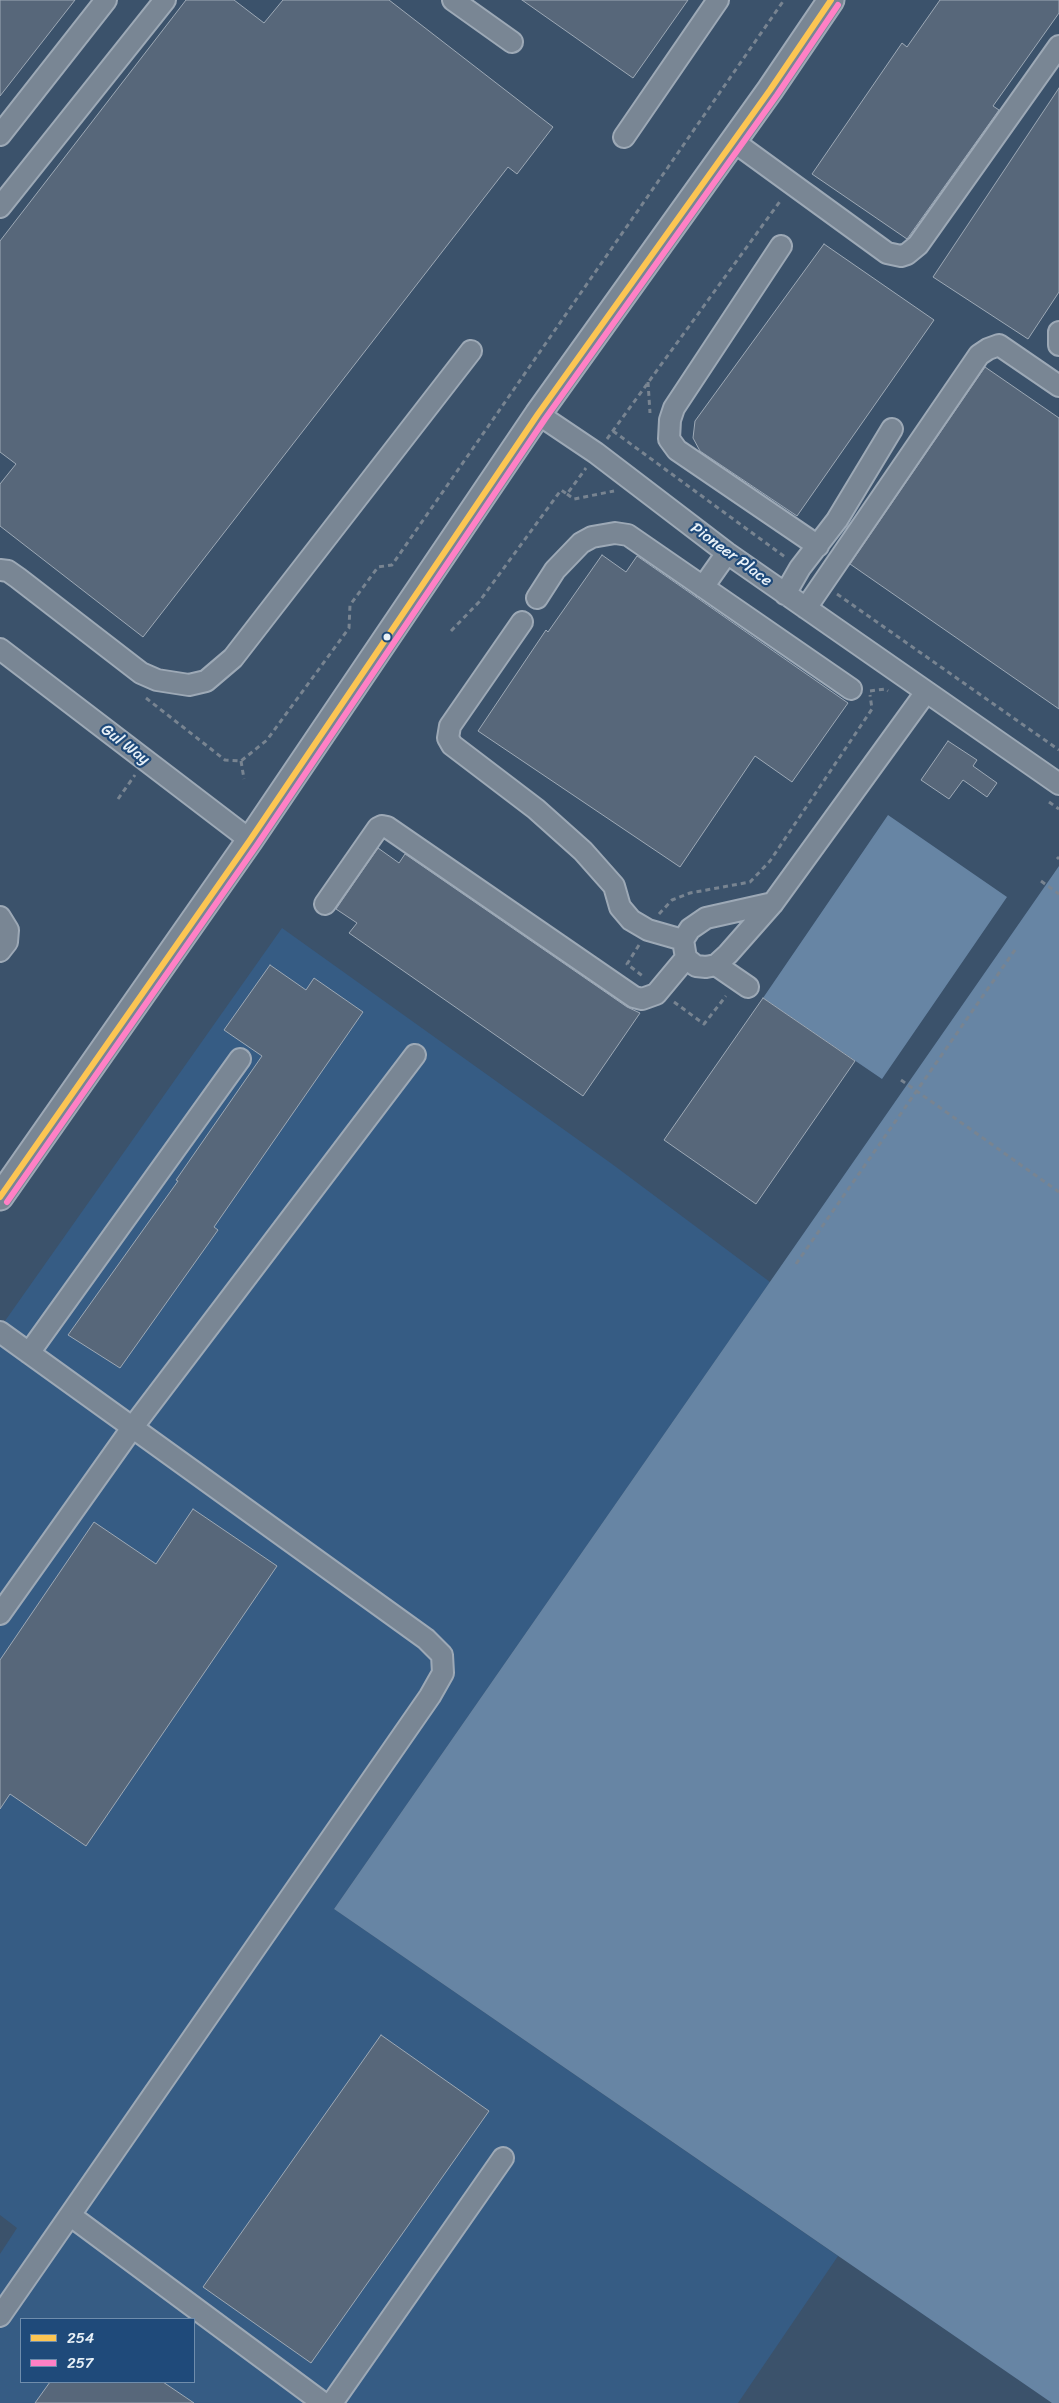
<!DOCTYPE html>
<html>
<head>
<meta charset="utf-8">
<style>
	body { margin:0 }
	#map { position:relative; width:1059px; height:2403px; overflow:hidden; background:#3b526b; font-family:Sriracha,sans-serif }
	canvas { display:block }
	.legend { position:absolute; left:20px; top:2318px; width:175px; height:65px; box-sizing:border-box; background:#1f4a7a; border:1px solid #6f8dac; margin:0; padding:6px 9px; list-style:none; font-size:15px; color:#e8f1f8 }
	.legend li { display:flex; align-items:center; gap:10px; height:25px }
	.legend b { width:25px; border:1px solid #6f8dac }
</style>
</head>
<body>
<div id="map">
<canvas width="1059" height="2403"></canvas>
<ul class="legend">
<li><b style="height:6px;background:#fcc553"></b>254</li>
<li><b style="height:6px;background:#ff80c5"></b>257</li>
</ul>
</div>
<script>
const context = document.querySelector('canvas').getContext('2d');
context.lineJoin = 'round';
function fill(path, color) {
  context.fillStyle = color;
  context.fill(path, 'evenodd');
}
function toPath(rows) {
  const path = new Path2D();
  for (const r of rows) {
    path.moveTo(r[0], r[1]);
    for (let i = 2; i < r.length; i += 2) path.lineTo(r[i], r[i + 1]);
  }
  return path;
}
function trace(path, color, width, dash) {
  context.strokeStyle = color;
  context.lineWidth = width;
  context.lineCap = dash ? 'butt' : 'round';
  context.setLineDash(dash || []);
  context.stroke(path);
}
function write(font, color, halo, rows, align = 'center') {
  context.font = font + ' Sriracha,sans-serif';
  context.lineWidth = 4.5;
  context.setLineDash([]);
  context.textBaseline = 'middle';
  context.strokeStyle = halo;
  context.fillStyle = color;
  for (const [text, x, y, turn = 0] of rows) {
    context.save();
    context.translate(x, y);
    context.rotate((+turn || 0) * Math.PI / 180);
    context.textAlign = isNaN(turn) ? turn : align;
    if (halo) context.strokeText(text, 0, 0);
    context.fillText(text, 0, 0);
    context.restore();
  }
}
fill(toPath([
	[282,928,612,1164,770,1282,334,1909,838,2256,738,2403,0,2403,0,2254,17,2228,0,2215,0,1328],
	[21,2319,194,2319,194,2382,21,2382]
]), '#365c84');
fill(toPath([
	[888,815,1007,897,882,1079,763,998],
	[1059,866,1059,2403,1052,2403,334,1909]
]), '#6785a4');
const building = toPath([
	[0,0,75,0,0,96,0,0],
	[186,0,234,0,264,23,283,0,389,0,553,127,517,174,508,167,143,637,0,526,0,484,16,464,0,452,0,241,186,0],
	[522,0,688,0,633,78,522,0],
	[940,0,1059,0,1059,13,993,106,999,110,907,239,812,174,902,43,907,47,940,0],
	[1059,88,1059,292,1028,339,933,277,1059,88],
	[824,244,934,320,797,516,700,451,693,438,695,421,824,244],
	[985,367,1059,418,1059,709,850,564,985,367],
	[602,555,626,572,637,556,848,703,792,782,755,756,680,867,478,731,546,630,548,632,602,555],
	[948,741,977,760,973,766,997,783,987,797,963,780,949,799,921,780,948,741],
	[378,848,399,863,405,854,627,1007,640,1013,583,1096,349,933,357,923,336,909,378,848],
	[270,965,306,990,314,978,363,1012,214,1227,218,1230,120,1368,68,1335,178,1181,176,1180,262,1056,224,1030,270,965],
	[763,998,855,1061,756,1204,664,1140,763,998],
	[193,1509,277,1566,86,1846,10,1794,0,1809,0,1660,94,1522,156,1564,193,1509],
	[381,2035,489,2111,311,2363,203,2287,381,2035],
	[50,2382,163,2382,194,2403,35,2403,50,2382]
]);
fill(building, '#57677a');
trace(building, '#9da9b6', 1);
const minor = toPath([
	[453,0,512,42],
	[0,135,106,0],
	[624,137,718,0],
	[733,141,887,253,901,256,907,254,918,245,1059,46],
	[0,207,165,0],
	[781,246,674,408,670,420,669,439,677,450,818,546],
	[1059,332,1059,345],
	[538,414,596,453,727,553,1059,784],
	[0,570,8,571,18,578,141,673,157,680,189,685,206,681,233,658,471,351],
	[703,587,727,553],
	[785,594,800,568,837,520,892,429],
	[537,598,555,570,581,543,592,537,615,533,628,535,851,689],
	[806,608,979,355,988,349,999,345,1059,386],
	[522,622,450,726,448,738,452,745,536,809,583,851,614,886,620,907,631,920,648,930,683,940],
	[0,649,250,840],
	[773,903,706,918,690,929,683,940,686,958,696,966,706,967,716,965,728,954,773,903,926,692],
	[325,904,378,828,382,826,387,827,634,997,642,999,656,994,686,958],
	[0,917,8,930,7,942,0,951],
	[716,965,748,987],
	[0,1332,426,1639,442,1655,443,1673,430,1696,0,2316],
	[29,1353,240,1059],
	[0,1614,132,1428,415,1055],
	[71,2216,323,2403],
	[332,2403,503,2158]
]);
const major = toPath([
	[0,1197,250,840,538,414,770,90,831,0]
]);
trace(minor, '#9da9b6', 24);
trace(major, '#9da9b6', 29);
trace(toPath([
	[648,382,650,413],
	[613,431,785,557],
	[607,439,781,200],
	[567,494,574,499,614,491],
	[837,594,1059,750],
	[451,631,479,602,561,490,567,494,586,468],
	[870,691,885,689,888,691],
	[146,698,225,760,241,761,267,740,349,628,350,605,378,567,392,565,784,0],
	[241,761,244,779],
	[118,799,135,775],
	[1049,802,1059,809],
	[1057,857,1059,859],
	[1041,881,1059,894],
	[659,914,672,900,690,893,750,882,770,861,872,709,870,695],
	[639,945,627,964,644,977],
	[674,1002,704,1024,726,996],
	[901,1080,1059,1192],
	[796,1264,1017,947]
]), '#788491', 3, [5, 4]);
trace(minor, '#798694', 20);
trace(major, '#798694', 25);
trace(toPath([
	[0,1197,250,840,538,414,770,90,831,0]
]), '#fcc553', 6);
trace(toPath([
	[7,1202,257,845,545,419,777,95,838,5]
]), '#ff80c5', 6);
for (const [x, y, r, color] of [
	[387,637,4.5,"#e8f1f8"]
]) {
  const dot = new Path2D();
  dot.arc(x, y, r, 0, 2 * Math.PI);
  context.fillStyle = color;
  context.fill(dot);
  trace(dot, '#1f4a7a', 2);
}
write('16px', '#e8f1f8', '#1f4a7a', [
	["Pioneer Place",731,555,36],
	["Gul Way",125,745,37]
]);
</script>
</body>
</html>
